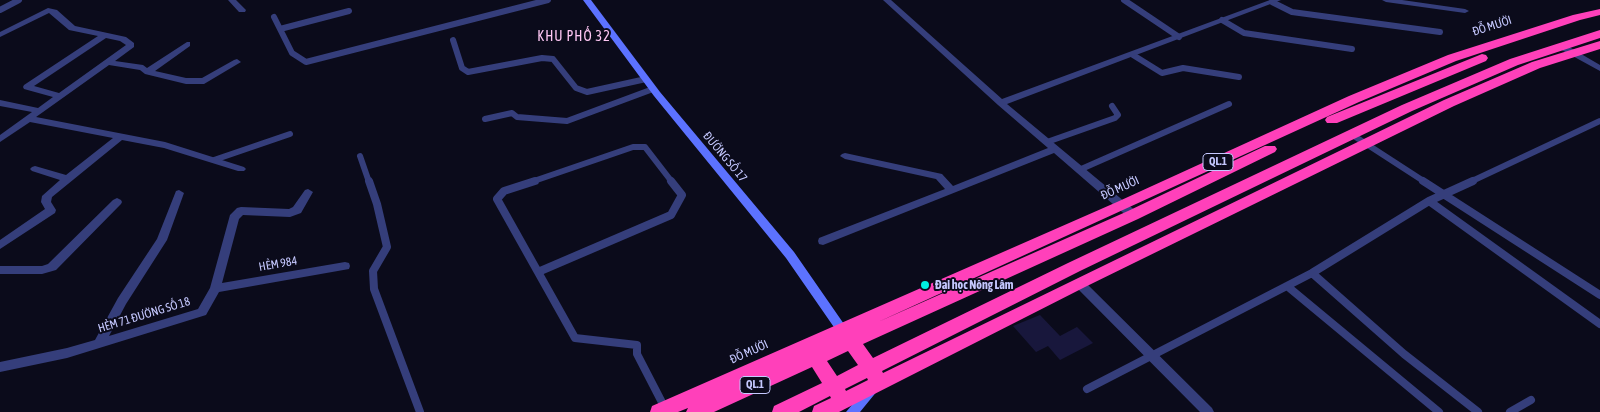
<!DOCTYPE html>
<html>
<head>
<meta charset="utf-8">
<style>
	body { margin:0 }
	canvas { display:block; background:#0b0b1b }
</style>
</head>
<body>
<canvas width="1600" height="412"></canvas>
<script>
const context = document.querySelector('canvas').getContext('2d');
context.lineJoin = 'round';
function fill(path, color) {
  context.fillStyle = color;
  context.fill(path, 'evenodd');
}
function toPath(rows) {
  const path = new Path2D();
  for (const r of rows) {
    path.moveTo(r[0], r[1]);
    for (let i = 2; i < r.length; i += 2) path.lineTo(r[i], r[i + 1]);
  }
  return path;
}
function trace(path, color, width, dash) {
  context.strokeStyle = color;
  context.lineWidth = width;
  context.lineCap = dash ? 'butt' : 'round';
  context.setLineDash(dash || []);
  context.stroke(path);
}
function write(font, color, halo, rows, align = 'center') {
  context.font = font + ' "Asap Condensed",sans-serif';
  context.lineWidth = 4;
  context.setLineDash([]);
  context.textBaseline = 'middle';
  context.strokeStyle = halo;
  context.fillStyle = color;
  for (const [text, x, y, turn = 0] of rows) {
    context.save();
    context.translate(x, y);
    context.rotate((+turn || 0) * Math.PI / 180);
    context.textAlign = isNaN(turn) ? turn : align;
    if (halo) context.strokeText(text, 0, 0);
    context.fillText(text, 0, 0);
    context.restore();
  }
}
fill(toPath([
	[1040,315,1060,336,1077,327,1093,343,1060,360,1048,346,1036,352,1013,326]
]), '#18173c');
trace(toPath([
	[1124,0,1179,37],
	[1272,2,1292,12,1440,32],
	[0,10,19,0],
	[274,17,292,53,306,62,548,0],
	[1222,20,1244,33,1352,49],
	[280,29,349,11],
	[453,40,462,68,468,72,542,58,553,59,576,88,587,92,646,79],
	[1133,55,1162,73,1183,68,1239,77],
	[485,119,512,113,517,117,567,121,653,89],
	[1351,134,1425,182],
	[1047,142,1115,118,1118,115,1112,106],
	[360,156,369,182],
	[214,160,290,134],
	[1079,170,1229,104],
	[531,182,633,147,645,147,672,182],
	[1470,182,1600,121]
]), '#353e7b', 6);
trace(toPath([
	[369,181,377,204,387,247,373,271,374,289,420,412],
	[535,181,504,191,497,199,575,338,637,345,637,354,667,412],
	[1423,181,1600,295],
	[1429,201,1600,324],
	[538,272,671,215,682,195,671,181],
	[1312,273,1404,354,1478,412],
	[1287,286,1439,412],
	[1087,389,1312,273,1429,201,1473,181],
	[1510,412,1531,400]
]), '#353e7b', 8);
fill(toPath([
	[228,0,236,0,246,10,245,12,239,12,228,0],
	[883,0,891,0,1002,99,1270,0,1281,0,1007,104,1137,212,1138,215,1137,218,1129,218,1054,153,823,245,819,244,818,241,819,238,945,189,936,179,845,159,840,156,842,154,845,153,942,174,953,186,1048,148,998,105,883,0],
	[1382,0,1402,0,1465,9,1469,11,1465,13,1386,2,1382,0],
	[48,8,57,10,75,26,126,37,134,43,134,47,115,61,143,65,147,68,187,42,190,42,190,46,155,71,186,78,202,78,234,60,237,59,241,62,204,84,186,84,145,74,140,70,109,65,36,117,165,142,244,167,246,169,244,171,238,171,164,148,122,140,52,197,51,202,56,210,55,213,0,249,0,240,45,209,41,202,42,196,60,180,32,171,30,169,32,167,35,166,66,175,113,138,30,122,0,142,0,135,32,112,0,106,0,100,38,108,53,97,24,89,23,87,24,85,98,36,69,30,49,13,0,37,0,32,48,8],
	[106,38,120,41,126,45,59,93,34,86,106,38],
	[1558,44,1564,44,1600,65,1600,71,1558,48,1558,44],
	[308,189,313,192,301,213,290,217,243,215,239,219,222,283,345,262,349,263,350,266,349,269,219,292,206,315,67,358,0,372,0,362,67,348,95,340,118,298,157,239,176,191,179,190,184,193,167,240,126,304,109,336,198,309,210,288,230,215,237,208,241,207,289,209,293,207,305,190,308,189],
	[117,198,121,200,122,202,121,204,56,270,42,274,0,274,0,266,42,266,48,264,113,200,117,198],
	[1079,279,1083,280,1212,408,1214,412,1200,412,1075,286,1074,283,1075,280,1079,279]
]), '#353e7b');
fill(toPath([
	[583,0,591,0,660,92,794,252,846,327,848,330,846,333,842,335,838,333,786,258,654,96,583,0],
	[872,385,876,386,878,390,860,412,846,412,868,386,872,385]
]), '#5c72ff');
fill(toPath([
	[1600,9,1600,15,1580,20,1456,61,1359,102,878,322,1128,211,1265,146,1275,146,1277,149,1275,152,1138,219,863,344,873,358,1068,263,1402,105,1510,59,1600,30,1600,38,1518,65,1412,111,1080,271,882,371,883,373,1444,100,1532,62,1600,41,1600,49,1540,68,1454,106,1085,287,839,412,812,412,814,406,831,398,830,396,799,412,772,412,774,406,822,383,812,367,714,412,686,412,688,408,678,412,650,412,652,406,1117,202,1349,96,1448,55,1573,15,1600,9],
	[848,351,858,365,837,376,827,361,848,351],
	[867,378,868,380,846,391,845,389,867,378],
	[1482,54,1486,55,1488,58,1486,61,1337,123,1327,123,1325,120,1327,117,1482,54]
]), '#ff40ba');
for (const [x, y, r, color] of [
	[925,285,5,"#00f0e1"]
]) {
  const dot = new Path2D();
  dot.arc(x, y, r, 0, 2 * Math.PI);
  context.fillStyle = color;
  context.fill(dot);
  trace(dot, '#0b0b1b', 2);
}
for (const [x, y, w] of [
	[1218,162,30],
	[755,385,30]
]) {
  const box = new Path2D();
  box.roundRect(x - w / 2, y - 8.5, w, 17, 4);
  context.fillStyle = '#0b0b1b';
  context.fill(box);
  trace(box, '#c5c8ff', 1);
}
write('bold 11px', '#c5c8ff', null, [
	["QL.1",1218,162],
	["QL.1",755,385]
]);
write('12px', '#c5c8ff', '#0b0b1b', [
	["ĐỖ MƯỜI",1492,26,-18],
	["ĐƯỜNG SỐ 17",725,157,50],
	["ĐỖ MƯỜI",1120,188,-24],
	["HẺM 984",278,264,-10],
	["HẺM 71 ĐƯỜNG SỐ 18",144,315,-17],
	["ĐỖ MƯỜI",749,352,-24]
]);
write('bold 12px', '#c5c8ff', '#0b0b1b', [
	["Đại học Nông Lâm",935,285]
], 'left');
context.letterSpacing = '1px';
write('14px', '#ffc7f4', '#0b0b1b', [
	["KHU PHỐ 32",574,37]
]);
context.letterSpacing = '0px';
</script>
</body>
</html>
